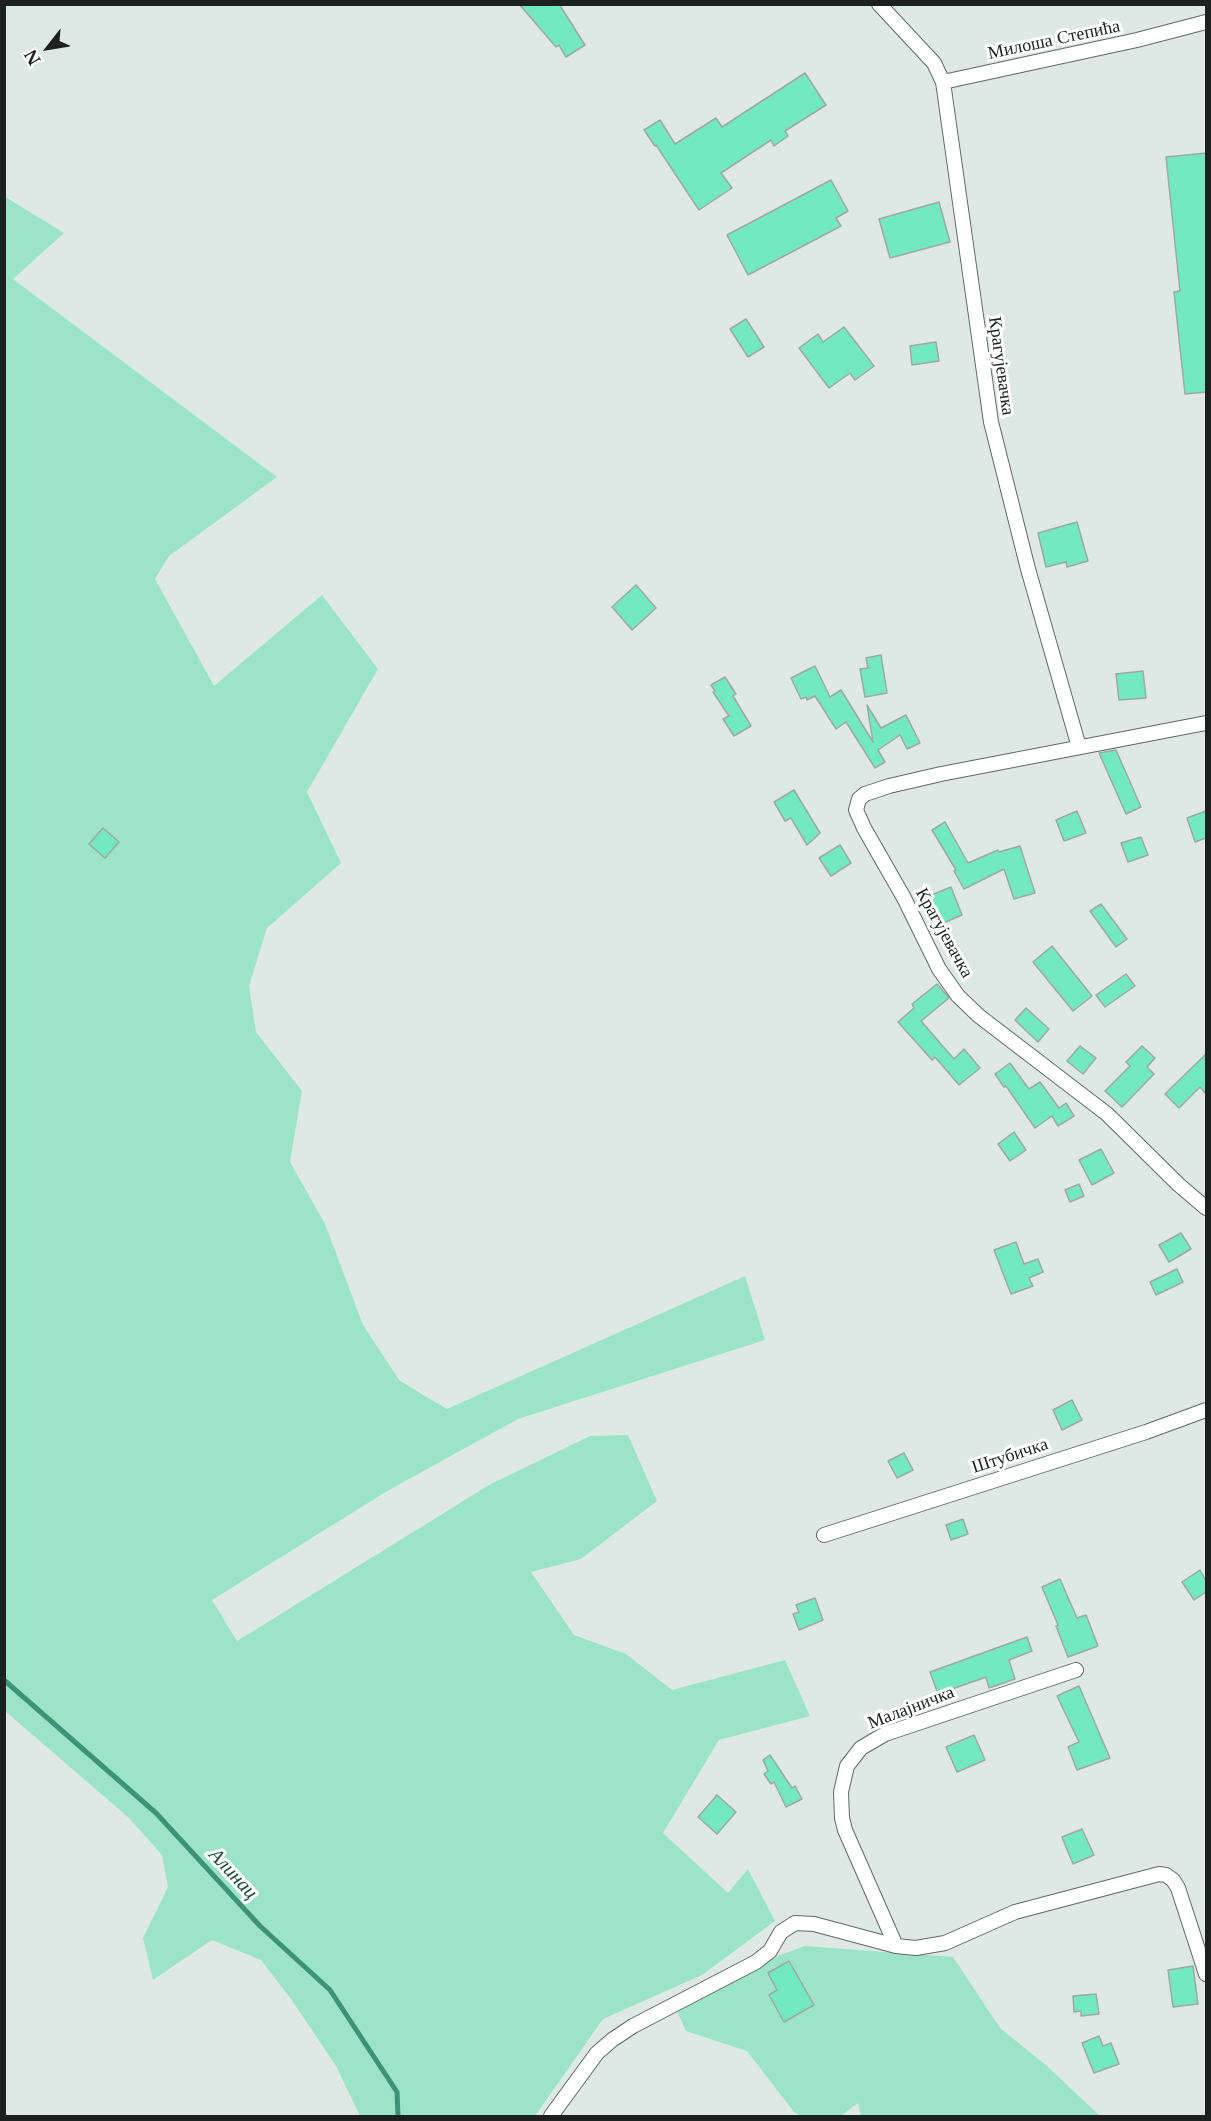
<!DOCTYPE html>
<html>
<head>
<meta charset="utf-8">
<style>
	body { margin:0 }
	#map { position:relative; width:1211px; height:2121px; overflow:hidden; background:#dee9e5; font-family:"Libre Baskerville",serif }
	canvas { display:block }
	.frame { position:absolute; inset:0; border:6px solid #1c201e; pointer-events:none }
	.north { position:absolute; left:18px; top:18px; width:60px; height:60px; -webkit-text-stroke:4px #fff; paint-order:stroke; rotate:239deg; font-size:16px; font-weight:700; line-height:24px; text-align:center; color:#1c201e }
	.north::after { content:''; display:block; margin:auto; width:21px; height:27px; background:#1c201e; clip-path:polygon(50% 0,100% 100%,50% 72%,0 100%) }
</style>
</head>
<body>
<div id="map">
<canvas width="1211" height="2121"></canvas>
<div class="frame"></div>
<div class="north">N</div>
</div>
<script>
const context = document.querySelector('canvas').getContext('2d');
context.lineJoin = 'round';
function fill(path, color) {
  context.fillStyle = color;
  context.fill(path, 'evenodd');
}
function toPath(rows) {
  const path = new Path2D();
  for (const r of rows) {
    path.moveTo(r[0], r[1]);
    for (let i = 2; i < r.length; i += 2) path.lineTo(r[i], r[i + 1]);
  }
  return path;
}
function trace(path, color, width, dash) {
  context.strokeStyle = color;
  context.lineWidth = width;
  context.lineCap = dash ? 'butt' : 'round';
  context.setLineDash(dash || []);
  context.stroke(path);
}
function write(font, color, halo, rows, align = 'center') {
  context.font = font + ' "Libre Baskerville",serif';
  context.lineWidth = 6;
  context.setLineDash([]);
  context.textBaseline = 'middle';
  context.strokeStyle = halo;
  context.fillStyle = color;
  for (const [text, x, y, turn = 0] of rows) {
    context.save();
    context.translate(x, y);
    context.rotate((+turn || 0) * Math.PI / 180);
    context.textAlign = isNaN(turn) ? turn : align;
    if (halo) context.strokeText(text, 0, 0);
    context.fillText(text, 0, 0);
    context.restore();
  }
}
fill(toPath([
	[4,196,64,233,13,279,277,477,169,556,155,579,214,686,322,595,378,669,307,792,341,863,267,928,249,986,256,1032,302,1091,290,1162,325,1224,363,1325,400,1381,447,1409,745,1276,765,1340,518,1419,389,1490,212,1600,237,1641,489,1485,590,1436,628,1435,657,1501,581,1559,531,1572,574,1635,626,1654,672,1690,785,1660,810,1716,719,1740,663,1833,728,1893,748,1869,775,1921,702,1975,603,2019,535,2116,360,2116,336,2066,291,1999,261,1960,212,1940,153,1980,143,1938,168,1887,162,1855,129,1818,5,1711],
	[805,1946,953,1957,1000,2028,1047,2066,1100,2116,861,2116,858,2103,841,2116,801,2116,794,2112,747,2051,686,2031,677,2011,780,1955]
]), '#9ce4c9');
trace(toPath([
	[4,1680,156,1813,260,1926,330,1990,397,2092,398,2116]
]), '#3d9378', 5);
const building = toPath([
	[519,4,559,4,585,45,566,57,559,45,556,47,519,4],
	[805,73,826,105,785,131,788,136,774,146,771,140,721,173,732,188,699,210,656,145,655,146,644,130,660,120,675,144,716,118,722,127,805,73],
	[1206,153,1206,392,1185,394,1174,292,1180,291,1166,157,1206,153],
	[831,180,848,211,836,218,841,226,748,275,727,235,831,180],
	[939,202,950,242,890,258,879,219,939,202],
	[746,319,764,347,748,357,730,329,746,319],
	[844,327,874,366,855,380,850,373,829,388,799,348,818,334,823,342,844,327],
	[936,342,939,361,912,365,910,346,936,342],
	[1077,522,1088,561,1067,567,1066,562,1046,567,1038,533,1077,522],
	[636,585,656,608,632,630,612,607,636,585],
	[881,655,887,693,865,697,860,669,868,668,866,658,881,655],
	[815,666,830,697,841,690,873,742,867,705,881,728,906,715,920,743,907,749,900,735,878,750,885,762,875,768,846,722,836,729,815,696,807,700,806,697,801,699,791,678,815,666],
	[1143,671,1146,698,1119,700,1116,674,1143,671],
	[725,677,736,694,733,696,751,726,734,736,723,719,729,716,713,692,715,691,711,685,725,677],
	[1116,750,1141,807,1126,814,1099,753,1116,750],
	[794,790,820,833,807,845,791,818,785,821,774,802,794,790],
	[1077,811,1086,833,1064,841,1056,820,1077,811],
	[1206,811,1206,838,1195,842,1187,818,1206,811],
	[945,822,968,863,998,850,999,852,1020,846,1035,893,1014,899,1004,869,964,889,954,871,956,870,932,830,945,822],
	[103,828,119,842,105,858,89,844,103,828],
	[1141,837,1148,855,1128,862,1121,843,1141,837],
	[840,845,851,863,831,876,819,858,840,845],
	[951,887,962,915,941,924,929,896,951,887],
	[1101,904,1127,939,1116,947,1090,911,1101,904],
	[1052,946,1092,996,1073,1011,1033,962,1052,946],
	[1126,974,1135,986,1105,1007,1096,995,1126,974],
	[937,984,949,998,921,1021,954,1059,964,1049,980,1068,959,1085,935,1057,932,1060,898,1022,914,1008,912,1004,937,984],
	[1026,1008,1049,1029,1038,1042,1015,1020,1026,1008],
	[1080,1046,1096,1058,1083,1074,1067,1061,1080,1046],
	[1142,1046,1155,1058,1147,1067,1154,1074,1122,1107,1105,1091,1130,1066,1126,1062,1142,1046],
	[1206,1054,1206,1094,1200,1087,1179,1108,1165,1094,1206,1054],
	[1010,1063,1029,1089,1040,1082,1059,1108,1066,1103,1074,1116,1058,1126,1052,1116,1035,1128,1006,1086,1004,1087,995,1074,1010,1063],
	[1014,1132,1026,1150,1010,1161,998,1144,1014,1132],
	[1101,1149,1114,1173,1092,1185,1079,1160,1101,1149],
	[1079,1184,1084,1196,1070,1202,1065,1190,1079,1184],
	[1181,1233,1191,1249,1169,1262,1159,1245,1181,1233],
	[1016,1242,1024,1264,1038,1259,1043,1272,1029,1278,1033,1286,1011,1294,994,1250,1016,1242],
	[1177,1269,1183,1282,1156,1295,1150,1282,1177,1269],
	[1072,1400,1082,1420,1062,1430,1053,1410,1072,1400],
	[904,1453,913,1470,897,1478,888,1461,904,1453],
	[963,1519,968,1534,951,1540,946,1525,963,1519],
	[1200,1570,1206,1581,1206,1592,1194,1600,1182,1582,1200,1570],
	[1060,1579,1077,1618,1086,1615,1098,1646,1068,1657,1056,1626,1058,1625,1042,1587,1060,1579],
	[815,1598,823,1620,799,1630,793,1614,799,1612,796,1605,815,1598],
	[1027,1637,1032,1651,1009,1660,1015,1679,989,1688,986,1677,938,1694,930,1672,1027,1637],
	[1079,1686,1110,1758,1077,1770,1068,1747,1079,1742,1057,1696,1079,1686],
	[974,1735,985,1760,957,1772,946,1747,974,1735],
	[770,1755,792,1788,795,1786,802,1799,786,1807,774,1782,771,1784,764,1774,768,1771,763,1760,770,1755],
	[717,1795,736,1812,717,1834,698,1817,717,1795],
	[1082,1829,1094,1855,1073,1864,1062,1837,1082,1829],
	[789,1961,814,2005,784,2022,769,1995,777,1990,768,1973,789,1961],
	[1193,1966,1198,2004,1173,2007,1168,1970,1193,1966],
	[1096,1994,1099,2014,1081,2016,1081,2011,1074,2012,1073,1996,1096,1994],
	[1099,2036,1103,2046,1111,2043,1119,2064,1094,2073,1082,2043,1099,2036]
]);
fill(building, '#73e9c1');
trace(building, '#9ea8a4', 1.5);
const street = toPath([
	[879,4,934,63,943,82,991,422,1028,569,1079,747],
	[943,82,1137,40,1206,22],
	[1206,723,941,774,889,786,865,794,859,799,856,810,864,828,904,898,939,969,958,996,979,1016,1107,1114,1179,1185,1206,1208],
	[824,1535,1146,1432,1206,1410],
	[896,1946,845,1830,842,1818,841,1792,847,1766,861,1748,885,1734,1076,1670],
	[551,2116,597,2053,612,2040,633,2026,756,1962,770,1951,781,1932,795,1923,814,1924,896,1946,916,1948,945,1943,1015,1912,1159,1874,1166,1875,1173,1880,1178,1888,1206,1974]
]);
trace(street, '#606965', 16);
trace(street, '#fff', 14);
write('18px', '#1c201e', '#fff', [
	["Милоша Степића",1054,40,-12],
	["Крагујевачка",1001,366,82],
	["Крагујевачка",944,933,61],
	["Штубичка",1010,1456,-18],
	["Малајничка",911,1708,-21]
]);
write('italic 20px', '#194b3b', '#fff', [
	["Алинац",233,1874,47]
]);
</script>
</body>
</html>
